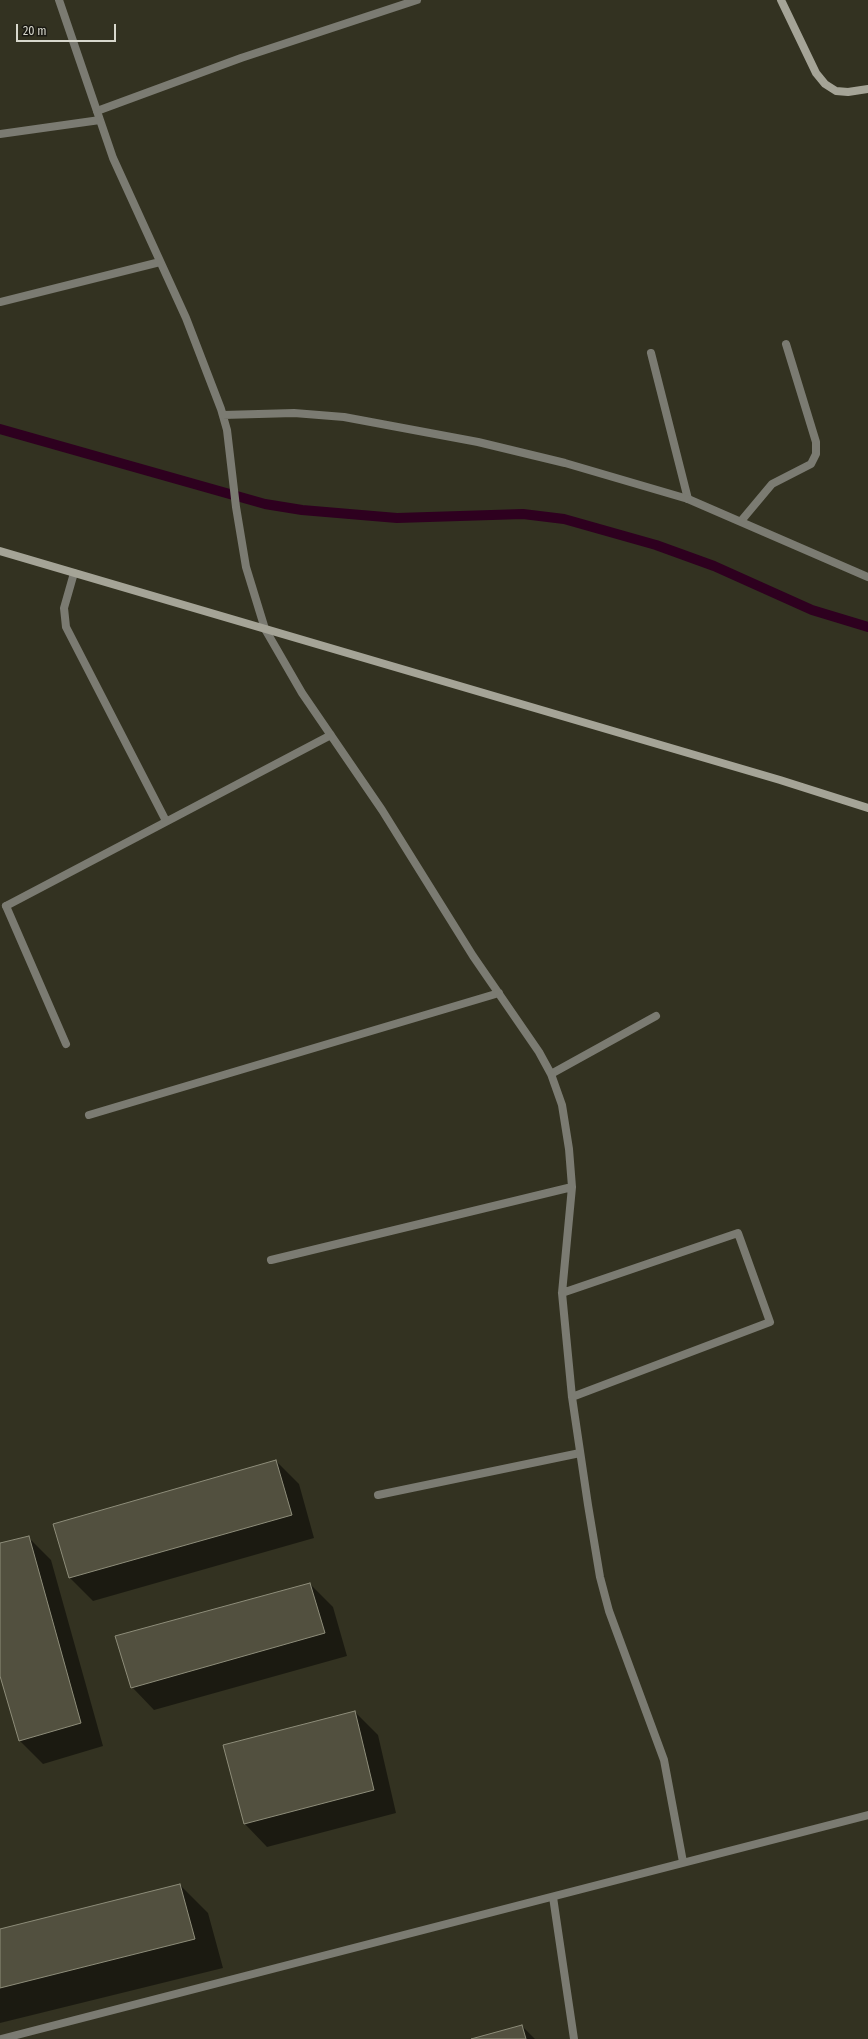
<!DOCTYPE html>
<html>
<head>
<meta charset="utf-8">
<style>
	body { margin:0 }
	#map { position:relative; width:868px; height:2039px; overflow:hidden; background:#333221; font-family:"Fira Sans Condensed",sans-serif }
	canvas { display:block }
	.scale { position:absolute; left:16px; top:24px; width:100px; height:18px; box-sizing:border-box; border:2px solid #d8d8cd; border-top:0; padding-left:5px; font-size:12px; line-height:14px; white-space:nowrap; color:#d8d8cd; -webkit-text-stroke:3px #1a1912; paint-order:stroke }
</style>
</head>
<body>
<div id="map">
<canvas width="868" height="2039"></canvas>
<div class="scale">20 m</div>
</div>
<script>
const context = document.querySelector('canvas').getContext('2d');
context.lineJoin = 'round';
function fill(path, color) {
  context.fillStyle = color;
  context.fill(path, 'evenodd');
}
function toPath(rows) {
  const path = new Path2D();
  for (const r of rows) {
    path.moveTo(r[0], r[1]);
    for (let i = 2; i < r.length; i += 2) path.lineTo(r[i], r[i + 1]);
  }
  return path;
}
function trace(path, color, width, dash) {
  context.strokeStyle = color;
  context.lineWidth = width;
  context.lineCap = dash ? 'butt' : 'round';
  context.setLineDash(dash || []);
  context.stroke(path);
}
fill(toPath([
	[276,1461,299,1484,314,1538,93,1601,70,1578],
	[28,1537,51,1560,103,1746,43,1764,20,1741,0,1673,0,1544],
	[310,1584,333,1607,347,1656,154,1710,132,1687],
	[355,1712,378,1735,396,1813,267,1847,245,1824,224,1746],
	[180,1885,208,1913,223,1968,0,2023,0,1930],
	[522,2026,535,2039,475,2039]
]), '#0007');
trace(toPath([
	[0,429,265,504,302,510,397,518,523,514,564,519,656,545,714,566,812,610,868,627]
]), '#2e001f', 10);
const building = toPath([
	[276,1460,292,1515,69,1578,53,1524,276,1460],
	[29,1536,81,1723,19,1741,0,1676,0,1543,29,1536],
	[310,1583,325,1633,131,1688,115,1636,310,1583],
	[355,1711,374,1790,244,1824,223,1745,355,1711],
	[180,1884,195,1939,0,1988,0,1929,180,1884],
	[522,2025,526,2039,471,2039,522,2025]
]);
fill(building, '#52503f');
trace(building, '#8e8d7a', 1);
trace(toPath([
	[97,111,241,58,417,0],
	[651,353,688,499],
	[741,521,772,484,811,464,816,454,816,442,786,344],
	[6,906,66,1044],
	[378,1495,580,1453]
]), '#7b7b72', 8);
trace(toPath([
	[59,0,113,158,186,318,221,409,227,430,236,507,246,567,265,629,302,693,382,810,473,956,539,1052,551,1074,562,1105,569,1149,572,1187,562,1293,572,1397,588,1505,600,1577,609,1611,664,1760,683,1862],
	[0,134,100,120],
	[0,302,160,262],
	[223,415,294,413,344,417,478,442,565,463,688,499,868,577],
	[74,573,64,608,66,627,166,821],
	[6,906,331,735],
	[551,1074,656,1016],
	[89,1115,499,993],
	[271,1260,572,1187],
	[562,1293,738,1233,770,1322,572,1397],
	[553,1897,574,2039],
	[1,2039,868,1815]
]), '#7b7b72', 8);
trace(toPath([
	[781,0,816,73,825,84,836,91,848,92,868,89],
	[0,551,780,780,868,808]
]), '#a5a497', 8);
</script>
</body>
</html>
